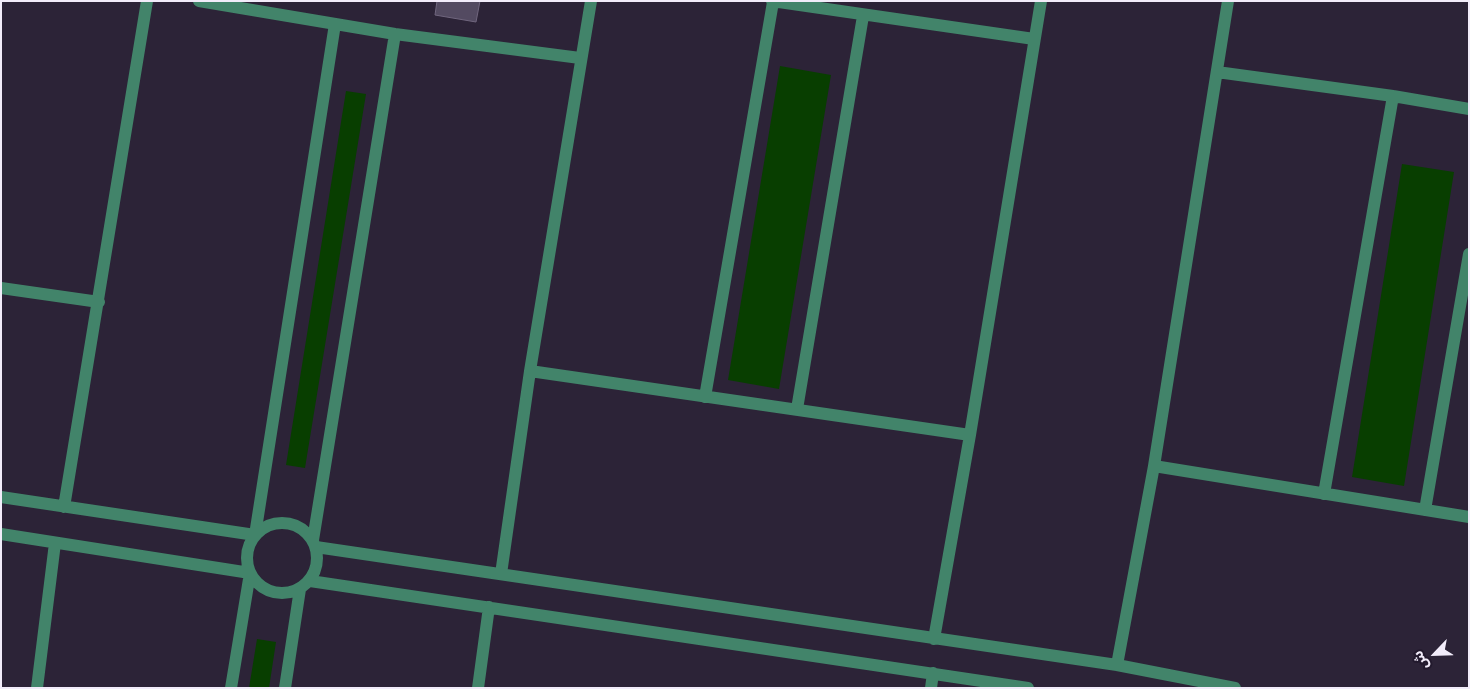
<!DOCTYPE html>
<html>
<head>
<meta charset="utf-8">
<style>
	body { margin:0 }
	#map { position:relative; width:1470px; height:689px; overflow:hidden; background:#2c2337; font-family:"Nunito Sans","Noto Sans Arabic",sans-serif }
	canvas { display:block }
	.frame { position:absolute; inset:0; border:2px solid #f2ecfa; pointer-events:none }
	.north { position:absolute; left:1410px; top:629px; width:50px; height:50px; -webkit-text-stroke:4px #22192d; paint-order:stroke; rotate:246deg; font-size:14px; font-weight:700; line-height:20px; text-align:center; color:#f2ecfa }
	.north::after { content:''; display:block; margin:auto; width:18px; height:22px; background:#f2ecfa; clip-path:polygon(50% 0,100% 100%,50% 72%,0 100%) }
</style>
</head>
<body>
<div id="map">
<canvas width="1470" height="689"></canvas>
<div class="frame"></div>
<div class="north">ش</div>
</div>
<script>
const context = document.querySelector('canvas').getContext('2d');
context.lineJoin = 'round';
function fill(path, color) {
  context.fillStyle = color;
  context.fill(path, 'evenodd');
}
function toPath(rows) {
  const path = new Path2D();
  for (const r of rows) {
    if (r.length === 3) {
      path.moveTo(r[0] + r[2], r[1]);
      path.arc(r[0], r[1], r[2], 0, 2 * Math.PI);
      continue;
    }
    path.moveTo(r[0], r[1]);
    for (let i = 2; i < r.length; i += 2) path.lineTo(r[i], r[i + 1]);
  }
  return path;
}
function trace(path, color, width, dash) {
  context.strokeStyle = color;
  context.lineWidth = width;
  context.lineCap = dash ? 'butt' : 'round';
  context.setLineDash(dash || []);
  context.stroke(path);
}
fill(toPath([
	[780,66,831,75,779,389,728,380],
	[346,91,366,94,305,468,286,465],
	[1402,164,1454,172,1404,486,1352,477],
	[257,639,276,642,269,688,249,688]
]), '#083e00');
const building = toPath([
	[437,1,480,1,476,22,435,15,437,1]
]);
fill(building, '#534a61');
trace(building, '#70667e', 1);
trace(toPath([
	[199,1,395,34,580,58],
	[772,1,1034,39],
	[1217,72,1393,96,1469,109],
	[1,288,99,302],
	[530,371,970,435],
	[705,397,773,2],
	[797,409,863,16],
	[1154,466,1469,517],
	[1324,494,1393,96],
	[1,497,255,535,335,24],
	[64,507,147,1],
	[1425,510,1469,254],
	[282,558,35],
	[1,534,250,573,231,688],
	[313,540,395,34],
	[316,547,1117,665,1235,688],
	[501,574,530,371,591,1],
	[310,581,1028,688],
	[934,639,970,435,1041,1],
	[1117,665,1154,466,1228,1],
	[37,688,55,543],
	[285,688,300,589],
	[478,688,489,607],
	[931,688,933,673]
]), '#42846a', 12);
</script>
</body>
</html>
